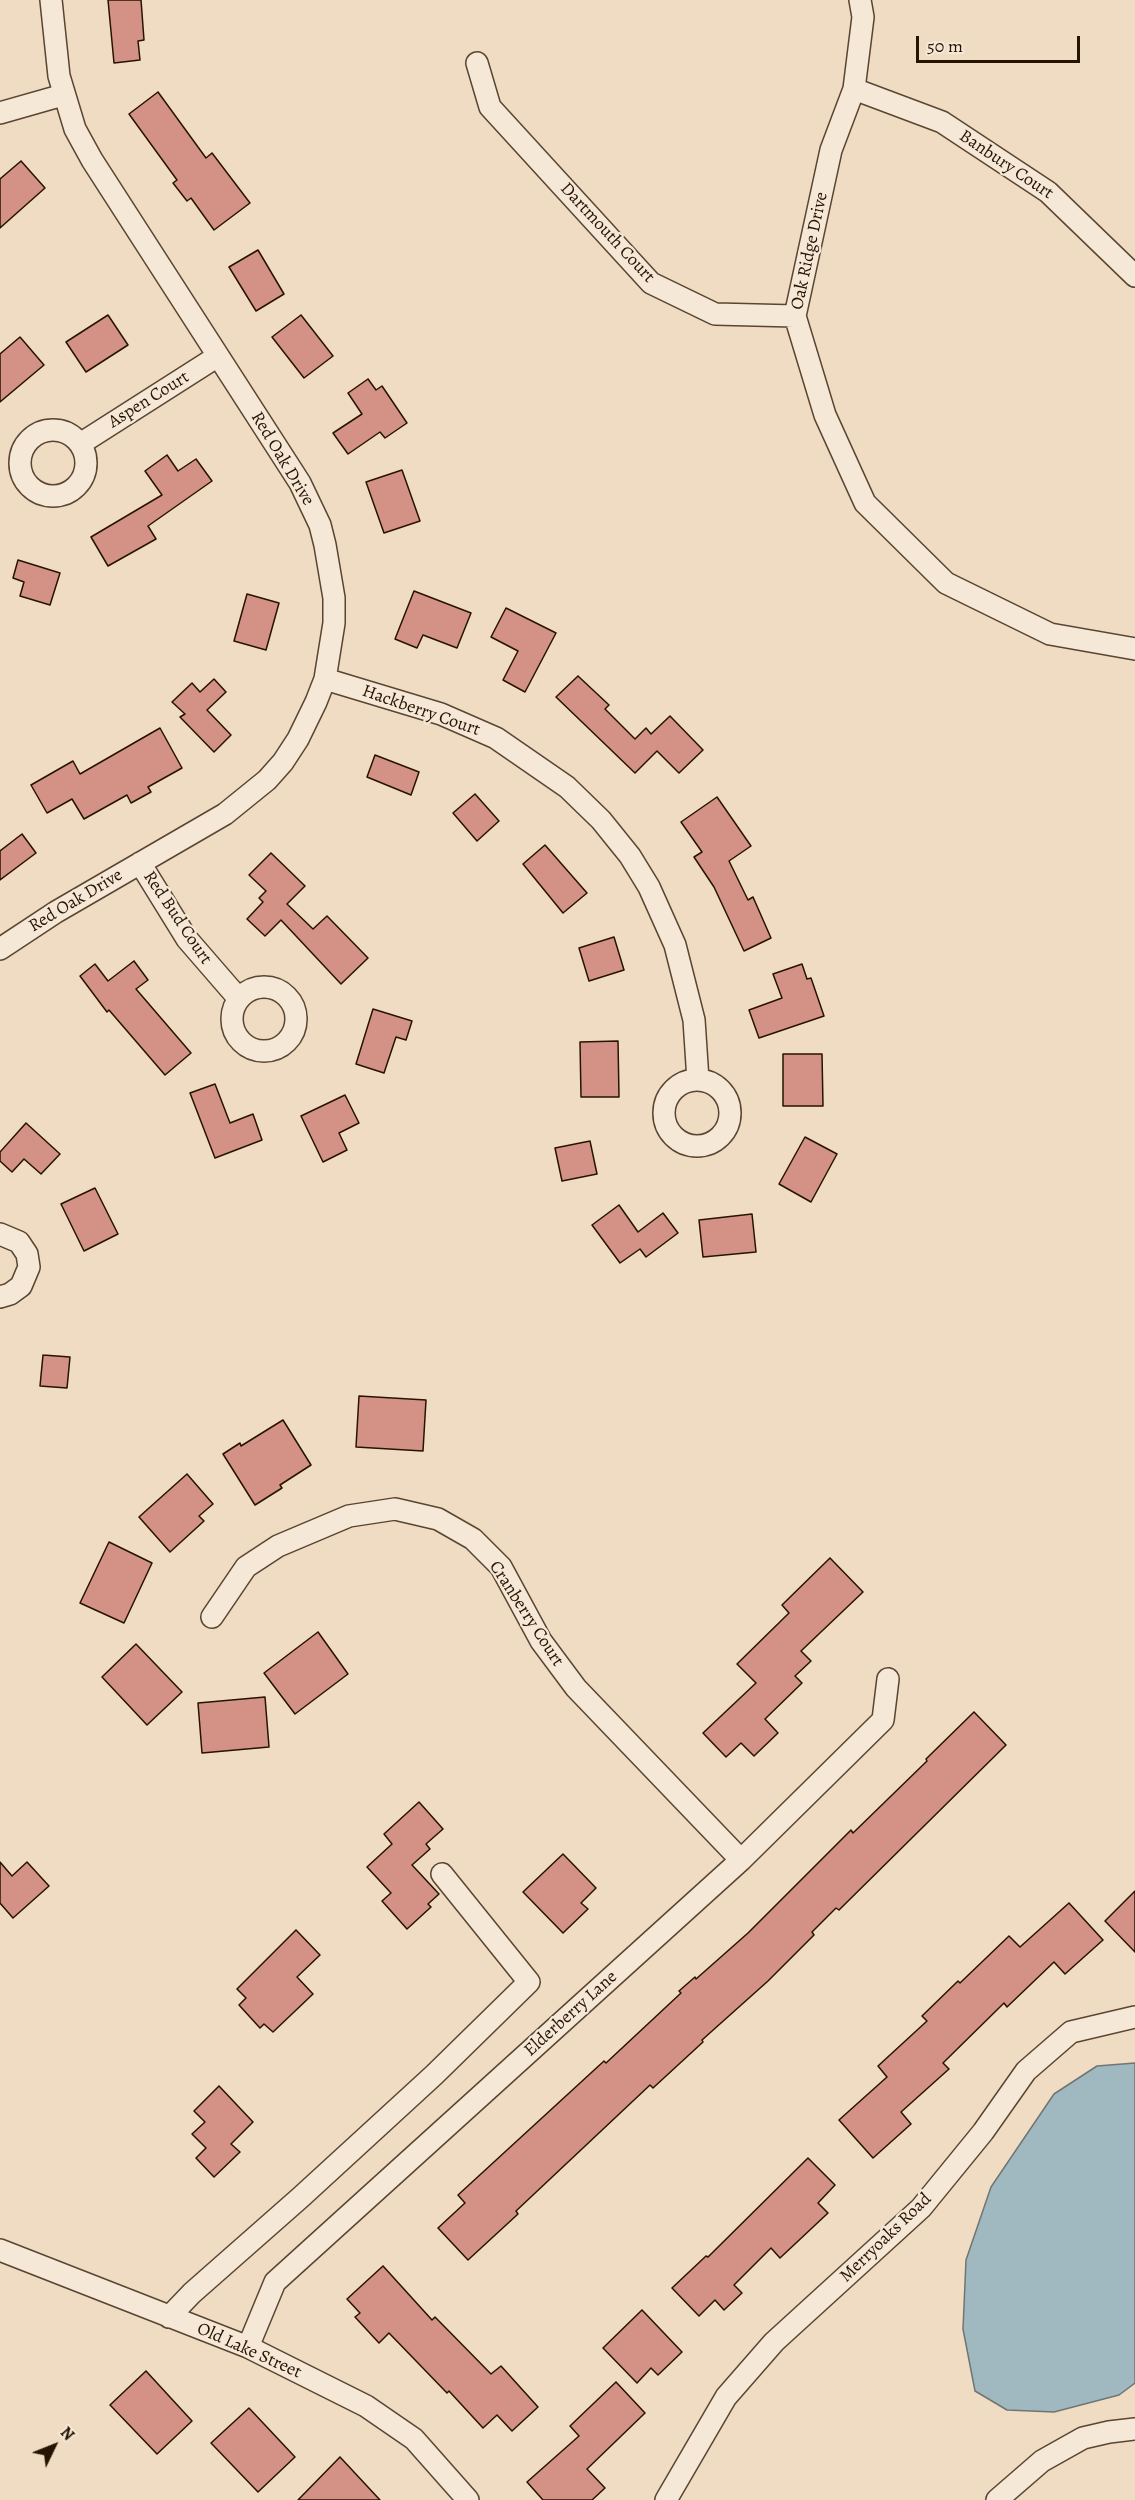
<!DOCTYPE html>
<html>
<head>
<meta charset="utf-8">
<style>
	body { margin:0 }
	#map { position:relative; width:1135px; height:2500px; overflow:hidden; background:#efdcc2; font-family:Alegreya,serif }
	canvas { display:block }
	.north { position:absolute; left:24px; top:2416px; width:60px; height:60px; -webkit-text-stroke:4px #f5e8d7; paint-order:stroke; rotate:47deg; font-size:16px; font-weight:700; line-height:24px; text-align:center; color:#271301 }
	.north::after { content:''; display:block; margin:auto; width:21px; height:27px; background:#271301; clip-path:polygon(50% 0,100% 100%,50% 72%,0 100%) }
	.scale { position:absolute; left:916px; top:36px; width:164px; height:27px; box-sizing:border-box; border:3px solid #271301; border-top:0; padding-left:8px; font-size:18px; line-height:21px; white-space:nowrap; color:#271301; -webkit-text-stroke:4px #f5e8d7; paint-order:stroke }
</style>
</head>
<body>
<div id="map">
<canvas width="1135" height="2500"></canvas>
<div class="north">N</div>
<div class="scale">50 m</div>
</div>
<script>
const context = document.querySelector('canvas').getContext('2d');
context.lineJoin = 'round';
function fill(path, color) {
  context.fillStyle = color;
  context.fill(path, 'evenodd');
}
function toPath(rows) {
  const path = new Path2D();
  for (const r of rows) {
    if (r.length === 3) {
      path.moveTo(r[0] + r[2], r[1]);
      path.arc(r[0], r[1], r[2], 0, 2 * Math.PI);
      continue;
    }
    path.moveTo(r[0], r[1]);
    for (let i = 2; i < r.length; i += 2) path.lineTo(r[i], r[i + 1]);
  }
  return path;
}
function trace(path, color, width, dash) {
  context.strokeStyle = color;
  context.lineWidth = width;
  context.lineCap = dash ? 'butt' : 'round';
  context.setLineDash(dash || []);
  context.stroke(path);
}
function write(font, color, halo, rows, align = 'center') {
  context.font = font + ' Alegreya,serif';
  context.lineWidth = 4.5;
  context.setLineDash([]);
  context.textBaseline = 'middle';
  context.strokeStyle = halo;
  context.fillStyle = color;
  for (const [text, x, y, turn = 0] of rows) {
    context.save();
    context.translate(x, y);
    context.rotate((+turn || 0) * Math.PI / 180);
    context.textAlign = isNaN(turn) ? turn : align;
    if (halo) context.strokeText(text, 0, 0);
    context.fillText(text, 0, 0);
    context.restore();
  }
}
const water = toPath([
	[1135,2063,1135,2383,1119,2395,1054,2412,1007,2410,975,2391,963,2329,966,2260,991,2187,1054,2094,1097,2066,1135,2063]
]);
fill(water, '#a0b8bf');
trace(water, '#707673', 1.5);
const building = toPath([
	[108,0,141,0,144,40,138,41,140,60,114,63,108,0],
	[158,92,206,158,212,153,250,203,214,230,191,198,187,201,173,183,177,180,129,114,158,92],
	[21,161,45,188,0,228,0,179,21,161],
	[258,250,284,294,256,311,229,267,258,250],
	[108,315,128,345,86,372,66,342,108,315],
	[301,315,333,356,304,378,272,337,301,315],
	[20,337,44,365,0,402,0,354,20,337],
	[368,379,376,390,382,386,407,423,385,438,380,432,348,454,333,433,362,414,348,393,368,379],
	[167,455,178,471,196,459,212,481,148,526,156,539,108,566,91,537,162,495,145,471,167,455],
	[402,470,420,521,384,533,366,482,402,470],
	[18,560,60,573,50,605,20,596,24,582,13,578,18,560],
	[414,591,471,613,457,648,423,635,417,648,395,639,414,591],
	[247,594,279,603,266,650,234,641,247,594],
	[506,608,556,633,525,692,503,680,518,651,491,637,506,608],
	[578,676,609,705,605,709,635,739,646,728,651,734,670,716,703,750,679,773,657,751,635,773,556,697,578,676],
	[214,679,226,692,207,710,231,735,214,752,180,717,185,714,172,702,192,683,200,692,214,679],
	[160,728,182,768,148,787,151,792,131,803,127,795,84,819,72,799,47,813,31,785,73,761,80,774,160,728],
	[375,755,419,772,411,795,367,777,375,755],
	[475,794,499,821,477,841,453,813,475,794],
	[717,797,751,846,729,861,748,900,753,897,771,938,744,951,714,887,694,857,702,852,681,822,717,797],
	[22,834,36,853,0,880,0,851,22,834],
	[545,845,587,893,563,913,523,864,545,845],
	[271,853,305,886,287,904,313,929,327,916,368,958,341,984,281,920,265,936,247,919,263,902,259,898,266,891,249,875,271,853],
	[614,937,624,970,589,981,579,948,614,937],
	[134,961,148,980,136,989,191,1053,165,1075,109,1010,107,1012,80,976,95,964,108,981,134,961],
	[802,964,807,979,811,978,824,1016,759,1038,749,1010,782,998,773,974,802,964],
	[373,1009,412,1021,406,1040,396,1037,384,1073,356,1064,373,1009],
	[618,1041,619,1097,581,1097,580,1042,618,1041],
	[783,1054,822,1054,823,1106,783,1106,783,1054],
	[215,1084,230,1123,253,1114,262,1140,215,1158,190,1093,215,1084],
	[345,1095,359,1123,339,1133,347,1150,323,1162,301,1116,345,1095],
	[26,1123,60,1154,41,1174,24,1159,12,1172,0,1161,0,1152,26,1123],
	[805,1137,837,1154,811,1202,779,1184,805,1137],
	[590,1141,597,1174,562,1181,555,1148,590,1141],
	[95,1188,118,1234,84,1251,61,1204,95,1188],
	[619,1205,638,1232,663,1213,678,1233,646,1257,640,1249,620,1263,592,1225,619,1205],
	[752,1214,756,1252,703,1257,699,1220,752,1214],
	[43,1355,70,1357,67,1388,40,1386,43,1355],
	[359,1396,426,1400,423,1451,356,1447,359,1396],
	[283,1420,311,1465,280,1485,282,1488,255,1505,223,1454,240,1443,241,1446,283,1420],
	[187,1474,213,1504,199,1516,204,1521,170,1552,139,1517,187,1474],
	[109,1542,152,1563,124,1623,80,1603,109,1542],
	[830,1558,863,1592,801,1651,811,1661,795,1676,802,1683,765,1719,778,1733,754,1756,741,1743,726,1757,703,1733,756,1683,737,1664,789,1613,782,1605,830,1558],
	[318,1632,348,1674,295,1714,264,1673,318,1632],
	[136,1644,182,1692,147,1725,102,1677,136,1644],
	[265,1697,269,1747,202,1753,198,1703,265,1697],
	[974,1712,1006,1745,839,1910,836,1908,812,1932,814,1935,768,1981,702,2040,703,2042,653,2088,650,2085,516,2211,518,2214,468,2260,438,2228,465,2203,458,2195,604,2061,606,2063,681,1993,679,1991,695,1977,696,1979,748,1933,851,1830,853,1833,927,1761,926,1759,974,1712],
	[419,1802,443,1829,426,1844,430,1849,412,1865,439,1894,428,1904,431,1907,407,1929,382,1901,391,1893,367,1867,392,1844,384,1834,419,1802],
	[563,1854,596,1888,581,1903,588,1909,563,1933,523,1892,563,1854],
	[0,1862,12,1876,27,1862,49,1886,13,1918,0,1903,0,1862],
	[1135,1891,1135,1952,1105,1921,1135,1891],
	[1069,1903,1103,1940,1065,1974,1054,1962,1007,2007,1004,2003,943,2063,949,2069,901,2112,911,2124,873,2158,839,2120,887,2077,878,2066,927,2021,922,2016,958,1981,960,1983,1009,1936,1020,1947,1069,1903],
	[296,1930,320,1955,297,1977,313,1994,273,2032,264,2024,260,2028,239,2005,246,1998,237,1989,296,1930],
	[219,2086,253,2122,231,2144,240,2152,214,2177,196,2158,206,2148,192,2134,205,2122,194,2111,219,2086],
	[808,2158,835,2185,818,2203,828,2213,780,2258,771,2248,734,2285,742,2293,724,2310,715,2300,699,2316,672,2288,706,2256,708,2257,808,2158],
	[383,2266,432,2320,435,2317,491,2374,501,2366,538,2407,512,2431,497,2415,483,2428,449,2391,447,2393,389,2333,379,2343,355,2317,360,2313,347,2299,383,2266],
	[642,2310,682,2352,658,2375,651,2368,637,2383,603,2348,642,2310],
	[146,2371,192,2421,157,2454,110,2405,146,2371],
	[616,2382,645,2413,587,2469,605,2488,592,2500,543,2500,527,2482,579,2436,570,2426,616,2382],
	[249,2408,295,2457,258,2492,211,2443,249,2408],
	[340,2457,380,2500,298,2500,340,2457]
]);
fill(building, '#d49287');
trace(building, '#271301', 1.5);
const minor = toPath([
	[860,0,863,17,854,89,831,150,795,316,825,415,865,503,946,583,1050,634,1135,649],
	[477,63,490,107,651,283,715,314,795,316],
	[854,89,942,122,1048,192,1135,276],
	[0,113,63,95],
	[53,463,33],
	[80,444,218,356],
	[325,679,441,714,496,738,567,787,601,820,630,856,649,887,675,945,694,1020,698,1080],
	[140,863,187,939,239,999],
	[0,949,56,912,225,814,267,780,283,762,298,739,316,702,325,679,334,623,334,598,325,545,320,525,300,483,92,160,75,129,59,76,51,0],
	[264,1019,32],
	[697,1113,33],
	[0,1234,19,1242,27,1254,29,1267,21,1286,10,1294,0,1297],
	[212,1617,246,1567,278,1546,349,1516,395,1509,438,1519,473,1539,501,1567,541,1641,576,1688,741,1860],
	[0,2250,248,2347,366,2406,414,2439,468,2500],
	[169,2317,192,2293,301,2197,434,2075,529,1982,442,1874],
	[248,2347,275,2282,741,1860,883,1720,888,1679],
	[666,2500,726,2397,774,2342,921,2208,983,2132,1026,2071,1071,2032,1135,2017],
	[997,2500,1042,2461,1083,2438,1109,2432,1135,2429]
]);
trace(minor, '#594531', 24);
trace(minor, '#f5e8d7', 21);
write('18px', '#271301', '#f5e8d7', [
	["Banbury Court",1006,165,34],
	["Dartmouth Court",607,233,47],
	["Oak Ridge Drive",810,251,-78],
	["Aspen Court",149,400,-32],
	["Red Oak Drive",282,459,59],
	["Hackberry Court",421,711,19],
	["Red Oak Drive",76,901,-31],
	["Red Bud Court",177,918,56],
	["Cranberry Court",526,1614,57],
	["Elderberry Lane",571,2014,-42],
	["Merryoaks Road",886,2238,-44],
	["Old Lake Street",249,2351,24]
]);
</script>
</body>
</html>
